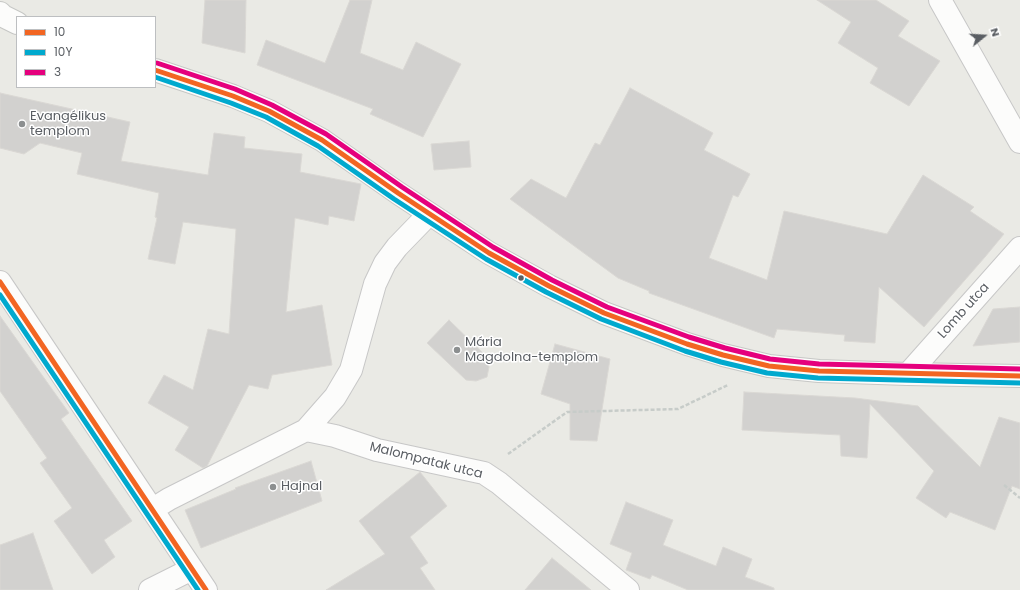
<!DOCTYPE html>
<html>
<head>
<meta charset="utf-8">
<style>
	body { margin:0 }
	#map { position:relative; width:1020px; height:590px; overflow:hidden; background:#eaeae5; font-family:Poppins,sans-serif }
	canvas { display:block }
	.legend { position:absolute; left:16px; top:16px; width:140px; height:72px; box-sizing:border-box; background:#fff; border:1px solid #bdbfc1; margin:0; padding:5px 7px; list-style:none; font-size:12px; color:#5a5e63 }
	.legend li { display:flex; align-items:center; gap:8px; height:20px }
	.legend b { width:20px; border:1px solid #bdbfc1 }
	.north { position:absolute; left:964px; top:16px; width:40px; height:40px; -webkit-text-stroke:3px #fff; paint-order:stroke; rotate:72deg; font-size:11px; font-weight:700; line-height:16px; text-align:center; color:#5a5e63 }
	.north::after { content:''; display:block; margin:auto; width:14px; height:18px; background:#5a5e63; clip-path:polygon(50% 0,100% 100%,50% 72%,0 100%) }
</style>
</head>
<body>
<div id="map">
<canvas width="1020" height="590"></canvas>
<ul class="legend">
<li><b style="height:5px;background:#f26522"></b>10</li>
<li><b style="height:5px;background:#00a9ce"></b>10Y</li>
<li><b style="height:5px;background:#e5007d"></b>3</li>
</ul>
<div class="north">N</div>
</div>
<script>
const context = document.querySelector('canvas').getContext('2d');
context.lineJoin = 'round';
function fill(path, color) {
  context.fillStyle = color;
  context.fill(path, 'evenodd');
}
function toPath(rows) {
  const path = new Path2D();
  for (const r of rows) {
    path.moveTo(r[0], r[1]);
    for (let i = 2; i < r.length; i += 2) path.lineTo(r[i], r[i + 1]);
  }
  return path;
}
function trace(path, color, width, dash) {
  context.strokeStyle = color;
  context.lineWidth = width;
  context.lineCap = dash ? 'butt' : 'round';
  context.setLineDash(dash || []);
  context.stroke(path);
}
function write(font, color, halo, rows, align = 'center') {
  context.font = font + ' Poppins,sans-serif';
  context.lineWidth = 3;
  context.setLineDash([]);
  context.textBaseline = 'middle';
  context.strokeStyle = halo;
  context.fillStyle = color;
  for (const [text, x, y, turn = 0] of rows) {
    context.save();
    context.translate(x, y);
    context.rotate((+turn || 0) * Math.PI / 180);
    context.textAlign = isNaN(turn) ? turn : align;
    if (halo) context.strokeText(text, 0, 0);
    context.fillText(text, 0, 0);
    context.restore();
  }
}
const building = toPath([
	[205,0,246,0,245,53,202,43,205,0],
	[350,0,372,0,360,53,403,70,416,42,461,64,423,137,370,114,373,109,257,65,266,40,325,63,350,0],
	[817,0,876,0,909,21,898,36,940,61,909,106,870,83,878,68,838,43,851,22,817,0],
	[630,88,713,133,704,150,750,174,738,197,733,195,709,258,767,280,784,211,887,234,923,175,974,207,970,211,1004,234,985,257,924,327,879,287,875,343,844,341,845,335,777,329,774,338,649,293,649,291,618,278,510,199,531,179,566,198,595,143,600,145,630,88],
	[0,93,130,122,121,161,208,175,214,133,245,137,244,148,302,154,300,172,361,184,354,221,329,216,328,225,295,218,286,312,322,305,332,365,272,375,268,389,249,385,207,466,203,468,175,450,189,427,148,403,164,375,193,390,208,329,229,334,236,229,183,222,175,264,148,259,157,218,155,217,159,193,77,174,82,153,40,143,24,154,0,148,0,93],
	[469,141,471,167,434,170,431,144,469,141],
	[1020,307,1020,342,973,346,993,309,1020,307],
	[0,316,69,413,61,419,132,521,104,540,115,557,92,574,54,521,72,508,40,463,47,458,0,391,0,316],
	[449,320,487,357,489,367,487,377,476,381,466,380,427,343,449,320],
	[555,344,610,359,597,441,570,440,570,404,541,394,555,344],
	[744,392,855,398,918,406,980,467,999,417,1020,423,1020,489,1012,486,995,530,950,512,946,518,916,498,934,471,870,404,867,458,841,456,840,435,742,430,744,392],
	[311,461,322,501,201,548,185,510,236,489,235,488,311,461],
	[420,472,447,506,410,537,428,563,420,568,435,590,326,590,385,554,359,521,420,472],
	[626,502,673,520,663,545,716,566,723,547,752,559,745,577,774,588,774,590,688,590,652,575,650,579,626,570,632,553,610,544,626,502],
	[33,533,53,590,0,590,0,545,33,533],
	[552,558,591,590,525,590,552,558]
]);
fill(building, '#d2d1cf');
trace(building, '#dad8d4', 1);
const street = toPath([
	[940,0,1020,142],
	[0,282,206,590],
	[908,374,1020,248],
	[306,430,335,436,377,450,484,473,499,483,628,590],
	[153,509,169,499,306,430,335,397,351,370,375,284,385,263,397,247,429,214],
	[150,590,192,569]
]);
const secondary = toPath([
	[0,13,3,16,17,23],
	[155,70,233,96,269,111,322,140,398,193,489,253,549,286,604,313,687,344,723,355,769,366,819,371,908,374,1020,376]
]);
trace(street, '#c7c7c7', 24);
trace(secondary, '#c6c7c5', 24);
trace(toPath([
	[508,454,567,412,678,409,728,385],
	[1004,485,1020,498]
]), '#c7ccc9', 2.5, [4, 2]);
trace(street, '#fcfcfb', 22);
trace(secondary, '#fcfcfb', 22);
trace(toPath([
	[155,70,233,96,269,111,322,140,398,193,489,253,549,286,604,313,687,344,723,355,769,366,819,371,1020,376],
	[0,282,206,590]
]), '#f26522', 5);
trace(toPath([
	[155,77,231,103,266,117,318,146,394,199,486,259,546,292,601,319,685,351,721,362,767,373,818,378,1020,383],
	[0,295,198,590]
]), '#00a9ce', 5);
trace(toPath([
	[157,63,235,89,272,105,326,134,402,187,493,247,552,280,607,307,689,337,725,348,770,359,819,364,1020,369]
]), '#e5007d', 5);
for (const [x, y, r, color] of [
	[22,124,4,"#8c8f90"],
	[521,278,3.5,"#5a5e63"],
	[457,350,4,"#8c8f90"],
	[273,487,4,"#8c8f90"]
]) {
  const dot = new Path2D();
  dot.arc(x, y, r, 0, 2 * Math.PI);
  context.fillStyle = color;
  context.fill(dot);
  trace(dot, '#fff', 1.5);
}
write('13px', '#5a5e63', '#fff', [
	["Evangélikus",30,117],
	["templom",30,132],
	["Mária",465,343],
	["Magdolna-templom",465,358],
	["Hajnal",281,487]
], 'left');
write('13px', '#5a5e63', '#fff', [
	["Lomb utca",964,311,-48],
	["Malompatak utca",426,461,14]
]);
</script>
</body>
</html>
